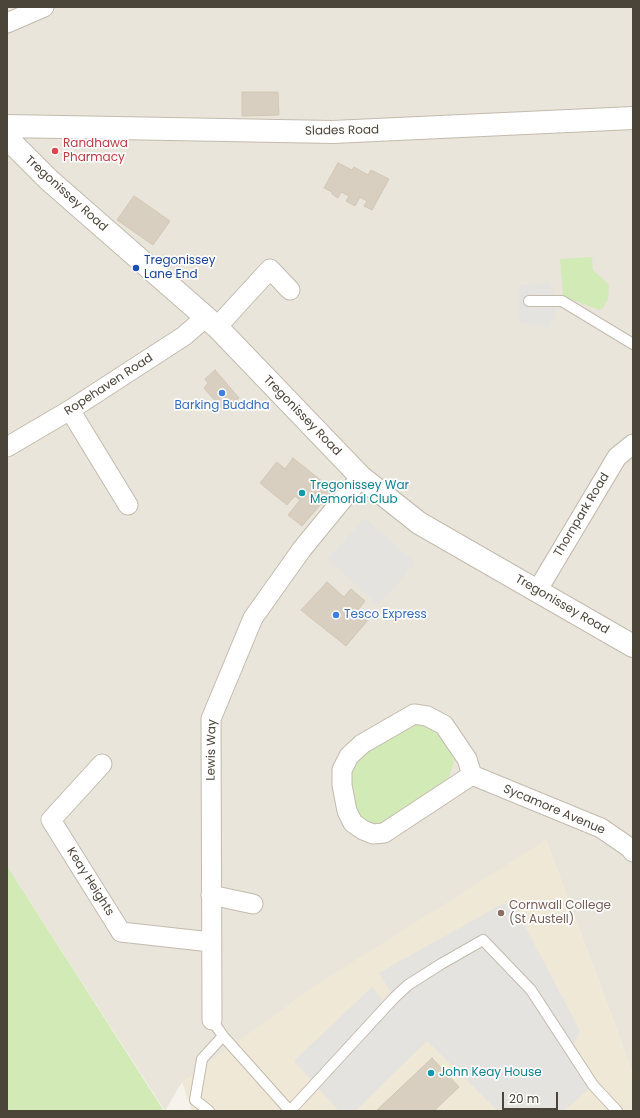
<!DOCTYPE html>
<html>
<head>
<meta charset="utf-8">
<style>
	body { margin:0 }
	#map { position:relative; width:640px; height:1118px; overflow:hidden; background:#f6f3ec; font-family:Poppins,sans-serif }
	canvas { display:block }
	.frame { position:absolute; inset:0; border:8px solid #4b4439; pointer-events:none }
	.scale { position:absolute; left:502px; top:1092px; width:56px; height:18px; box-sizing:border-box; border:2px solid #4b4439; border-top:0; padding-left:5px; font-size:12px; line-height:14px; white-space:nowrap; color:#4b4439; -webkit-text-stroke:3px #fff; paint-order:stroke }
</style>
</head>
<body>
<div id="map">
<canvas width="640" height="1118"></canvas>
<div class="frame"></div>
<div class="scale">20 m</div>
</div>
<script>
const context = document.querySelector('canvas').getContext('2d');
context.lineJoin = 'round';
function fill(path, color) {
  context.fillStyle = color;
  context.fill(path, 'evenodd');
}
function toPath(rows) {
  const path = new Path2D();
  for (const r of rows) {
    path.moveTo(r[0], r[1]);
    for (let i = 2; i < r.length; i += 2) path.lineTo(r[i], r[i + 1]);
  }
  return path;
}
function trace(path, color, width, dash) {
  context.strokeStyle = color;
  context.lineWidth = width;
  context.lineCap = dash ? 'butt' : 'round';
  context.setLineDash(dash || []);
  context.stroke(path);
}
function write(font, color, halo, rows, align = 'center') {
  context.font = font + ' Poppins,sans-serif';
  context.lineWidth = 3.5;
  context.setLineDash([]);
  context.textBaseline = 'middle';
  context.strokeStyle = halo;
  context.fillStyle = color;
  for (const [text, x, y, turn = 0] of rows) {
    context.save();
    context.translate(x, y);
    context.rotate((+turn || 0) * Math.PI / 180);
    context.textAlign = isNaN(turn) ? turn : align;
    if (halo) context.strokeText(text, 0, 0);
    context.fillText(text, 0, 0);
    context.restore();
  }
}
fill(toPath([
	[7,7,633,7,633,1074,546,840,182,1082,165,1111,7,866]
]), '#eae5da');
fill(toPath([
	[546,840,633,1074,633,1111,192,1111,182,1082,313,987]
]), '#efe8d6');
fill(toPath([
	[592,257,593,270,609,285,608,299,603,308,599,310,563,296,560,259],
	[417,723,421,723,434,729,447,743,452,754,454,763,448,779,442,785,389,823,371,826,356,814,349,779,359,756],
	[7,866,164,1111,7,1111]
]), '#d2eab5');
fill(toPath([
	[549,282,555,295,555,317,548,328,519,322,518,286],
	[365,518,415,563,378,605,328,559],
	[502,904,515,907,580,1031,571,1050,593,1085,564,1111,498,1111,427,1041,355,1111,339,1111,294,1061,372,987,389,1008,394,998,379,973]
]), '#e5e3e0');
const building = toPath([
	[242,92,278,92,279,115,242,116,242,92],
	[338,163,352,170,354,167,368,175,371,170,389,179,372,210,364,206,367,201,360,197,355,206,346,201,349,196,341,192,338,198,332,194,332,192,324,188,338,163],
	[134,196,170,221,153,245,117,220,134,196],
	[215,370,239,398,224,411,204,388,208,383,205,379,215,370],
	[293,458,333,490,302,526,288,515,300,500,295,496,287,505,260,483,277,462,285,469,293,458],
	[327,582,344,597,351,589,365,601,358,610,368,620,346,646,301,610,327,582],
	[432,1058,459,1087,434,1111,376,1111,432,1058]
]);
fill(building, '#d8cfc1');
trace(building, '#d3c7b4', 1);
const service = toPath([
	[529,301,562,301,633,344],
	[212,1020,223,1036,290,1111,394,998,408,985,441,964,483,940,531,990,593,1085,617,1111],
	[209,1111,195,1100,202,1059,223,1036]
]);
const minor = toPath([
	[7,23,44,7],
	[217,327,270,269,290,290],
	[70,410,128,505],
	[7,447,70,410,184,336,206,317],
	[537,591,617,457,633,444],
	[414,714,427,716,444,725,467,759,472,775,384,833,373,834,363,830,353,823,347,811,342,785,342,770,349,756,362,744,414,714],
	[102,764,51,820,121,932,211,942],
	[472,775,601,828,630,848,633,852],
	[211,895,253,904],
	[212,1020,211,719,253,618,302,549,361,477]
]);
const tertiary = toPath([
	[7,126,333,132,633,118],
	[7,138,49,180,217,327,361,477,419,523,633,646]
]);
trace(service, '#c2bbae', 12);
trace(minor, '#c2bbae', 21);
trace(tertiary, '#c2bbae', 24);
trace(service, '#fff', 10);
trace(minor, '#fff', 19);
trace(tertiary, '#fff', 22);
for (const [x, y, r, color] of [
	[55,151,4,"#e0444e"],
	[136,268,4,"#1a4fb4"],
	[222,393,4,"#3f7fe0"],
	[302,493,4,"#0f9aa8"],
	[336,615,4,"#3f7fe0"],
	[501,913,4,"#8d6e63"],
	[431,1073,4,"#0f9aa8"]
]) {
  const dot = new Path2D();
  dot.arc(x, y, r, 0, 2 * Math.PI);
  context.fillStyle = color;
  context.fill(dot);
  trace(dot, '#fff', 1.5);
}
write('12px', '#4b4439', '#fff', [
	["Slades Road",342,131,-1],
	["Tregonissey Road",66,194,42],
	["Ropehaven Road",109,385,-33],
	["Tregonissey Road",302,416,46],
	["Thornpark Road",582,515,-59],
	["Tregonissey Road",562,605,30],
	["Lewis Way",212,750,-89],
	["Sycamore Avenue",554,810,23],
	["Keay Heights",90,882,58]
]);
write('12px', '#be3a42', '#fff', [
	["Randhawa",63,144],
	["Pharmacy",63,158]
], 'left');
write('12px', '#164399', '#fff', [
	["Tregonissey",144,261],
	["Lane End",144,275]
], 'left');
write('12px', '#366cbe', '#fff', [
	["Barking Buddha",222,406],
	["Tesco Express",344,615,"left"]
]);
write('12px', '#0d838f', '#fff', [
	["Tregonissey War",310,486],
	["Memorial Club",310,500],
	["John Keay House",439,1073]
], 'left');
write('12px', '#785e54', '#fff', [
	["Cornwall College",509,906],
	["(St Austell)",509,920]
], 'left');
</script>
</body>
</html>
